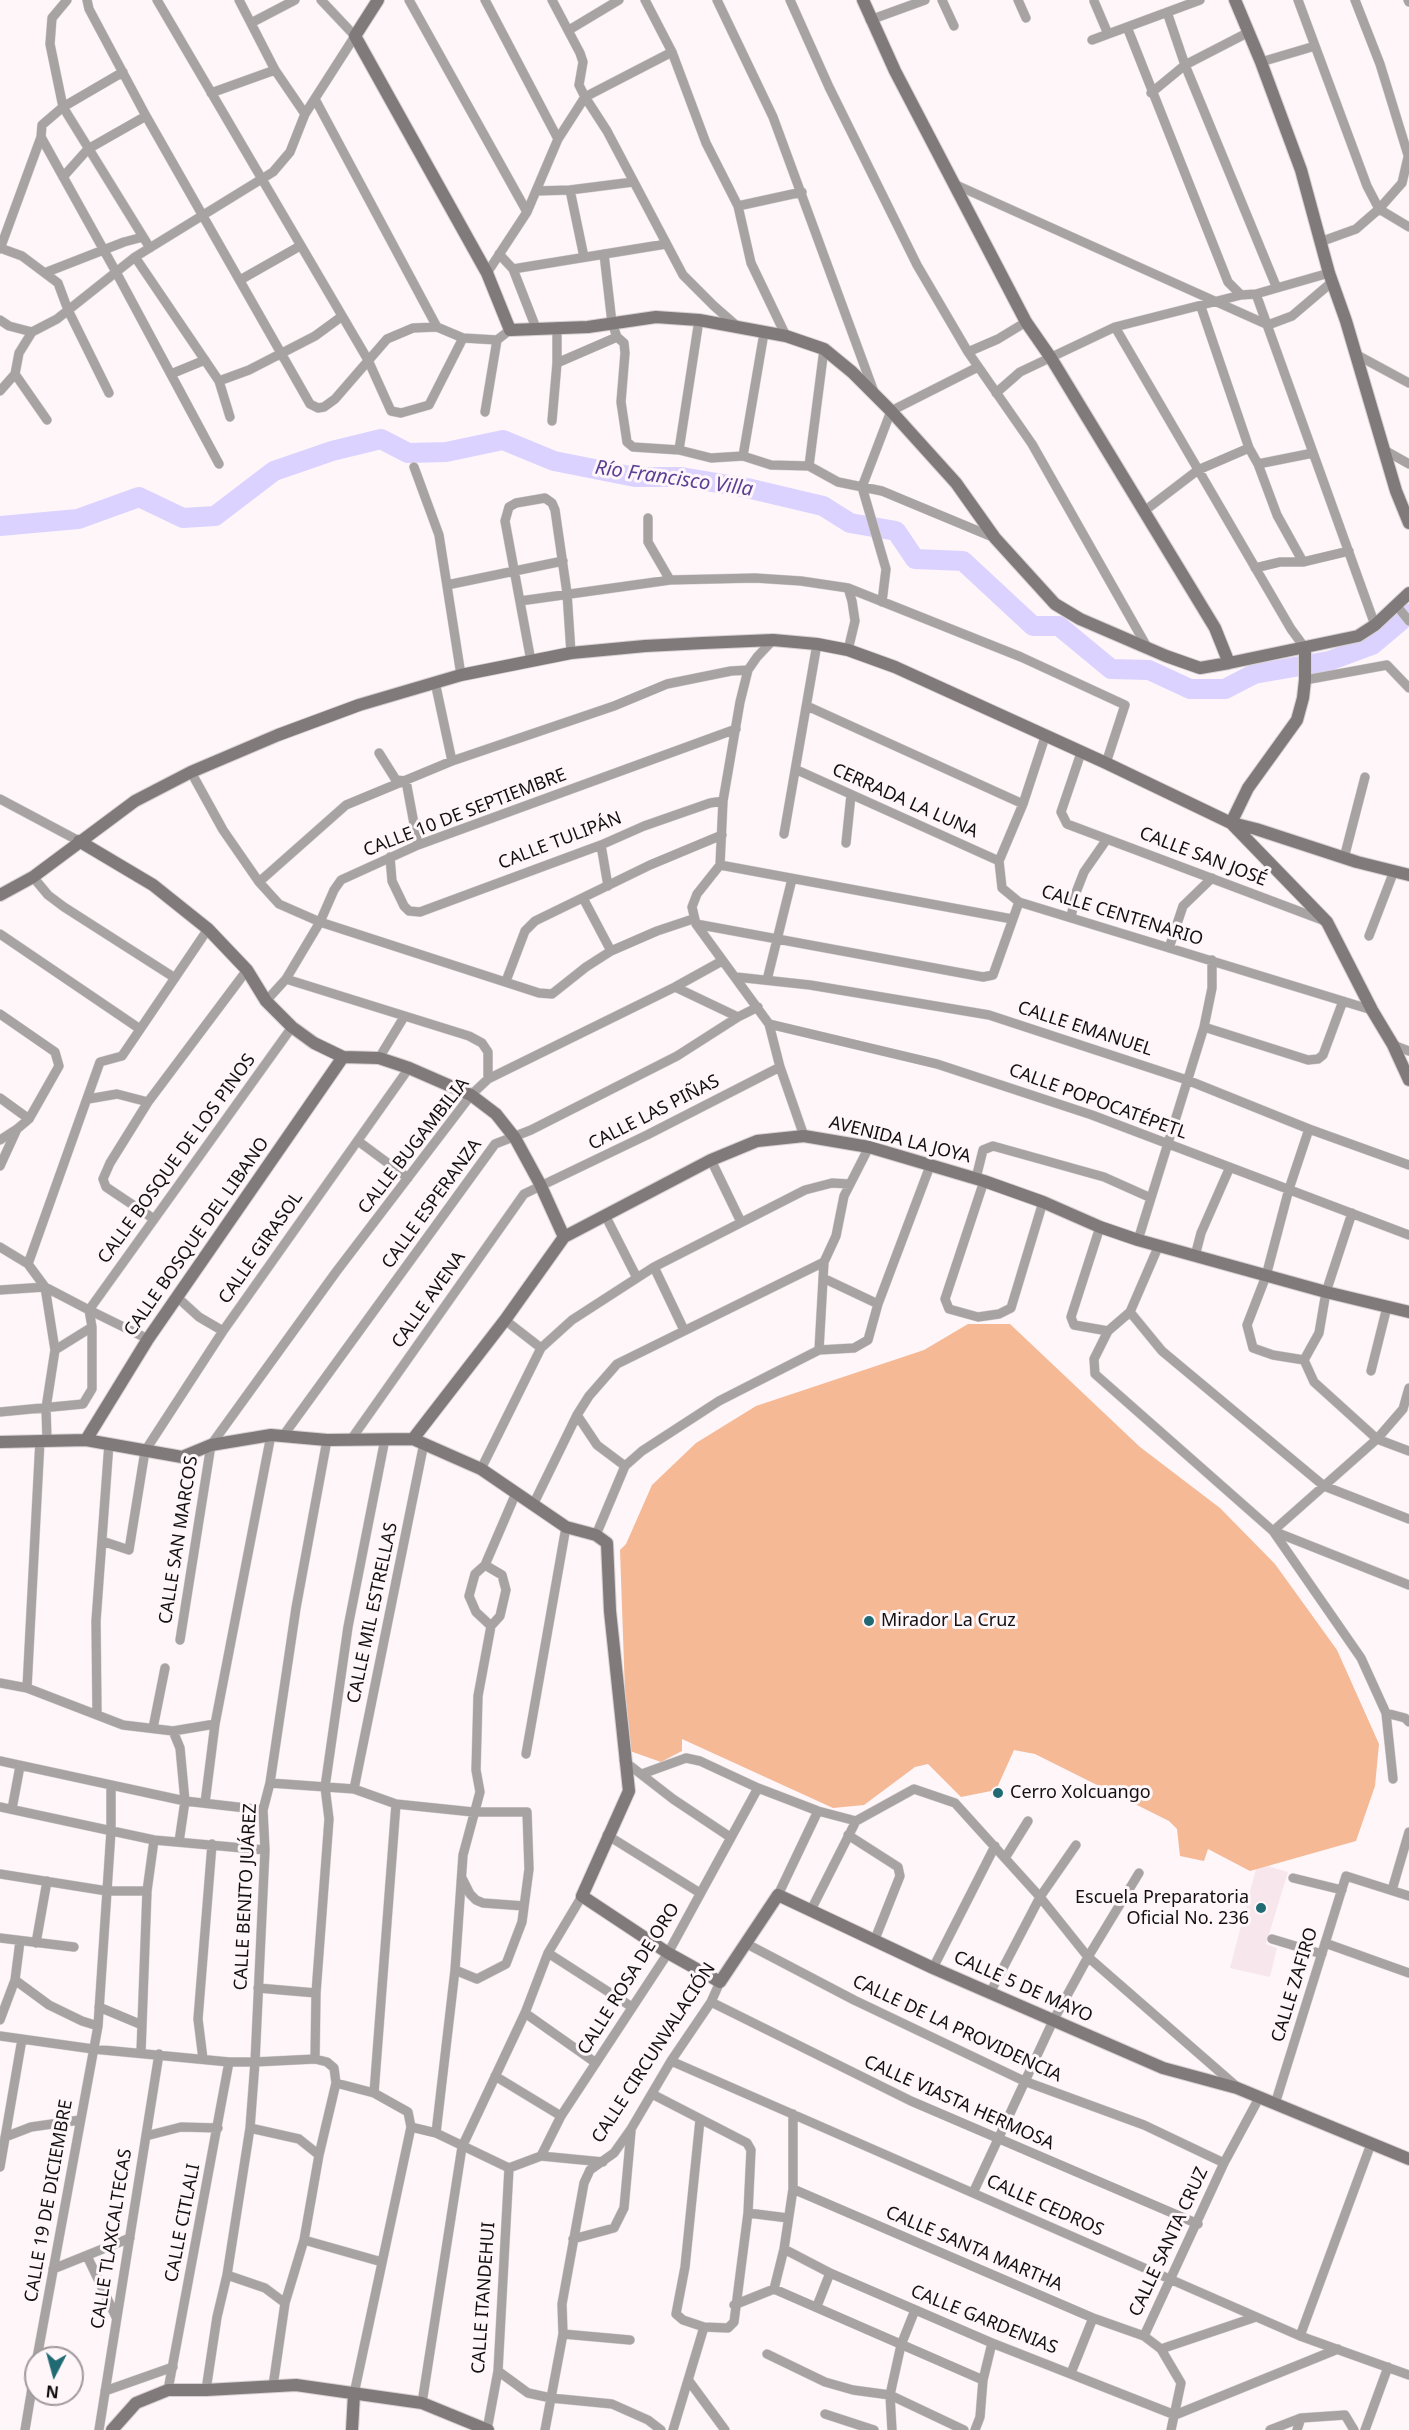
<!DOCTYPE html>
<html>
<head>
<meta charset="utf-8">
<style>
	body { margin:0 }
	#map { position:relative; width:1409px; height:2430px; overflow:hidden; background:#fef6f9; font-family:"Noto Sans",sans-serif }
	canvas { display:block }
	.north { position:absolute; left:24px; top:2346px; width:60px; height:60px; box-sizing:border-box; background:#fef6f9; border:2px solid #a09a9c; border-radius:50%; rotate:186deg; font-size:16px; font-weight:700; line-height:24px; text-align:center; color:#131011 }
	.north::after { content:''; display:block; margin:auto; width:21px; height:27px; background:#206a74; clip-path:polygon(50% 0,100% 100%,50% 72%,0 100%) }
</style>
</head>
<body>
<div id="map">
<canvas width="1409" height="2430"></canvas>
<div class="north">N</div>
</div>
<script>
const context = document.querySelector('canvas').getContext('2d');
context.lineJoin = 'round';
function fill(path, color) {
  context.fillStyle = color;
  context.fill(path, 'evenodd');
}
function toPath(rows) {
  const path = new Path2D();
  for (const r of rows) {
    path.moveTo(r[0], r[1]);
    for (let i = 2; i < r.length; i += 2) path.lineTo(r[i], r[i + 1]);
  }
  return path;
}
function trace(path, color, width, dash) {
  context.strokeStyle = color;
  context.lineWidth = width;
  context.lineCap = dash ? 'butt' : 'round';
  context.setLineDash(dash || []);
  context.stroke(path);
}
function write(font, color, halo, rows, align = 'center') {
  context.font = font + ' "Noto Sans",sans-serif';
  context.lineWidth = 6;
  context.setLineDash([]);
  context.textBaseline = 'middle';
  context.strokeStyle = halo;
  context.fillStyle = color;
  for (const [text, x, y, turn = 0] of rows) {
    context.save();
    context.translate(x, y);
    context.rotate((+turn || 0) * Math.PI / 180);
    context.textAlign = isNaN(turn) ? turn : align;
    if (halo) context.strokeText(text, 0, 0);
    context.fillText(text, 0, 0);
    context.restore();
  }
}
fill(toPath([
	[1267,1866,1288,1872,1266,1944,1277,1948,1270,1977,1230,1968,1256,1869]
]), '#f7e7ed');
fill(toPath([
	[968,1324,1010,1324,1140,1447,1220,1508,1275,1564,1337,1650,1379,1744,1375,1786,1356,1841,1250,1871,1208,1849,1204,1861,1180,1856,1177,1829,1169,1821,1035,1754,1014,1750,996,1790,961,1797,928,1764,915,1767,864,1805,833,1808,682,1739,682,1751,661,1762,627,1750,620,1550,626,1544,652,1485,696,1443,756,1406,924,1350]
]), '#f5b996');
trace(toPath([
	[0,526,78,519,139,497,183,518,215,516,274,471,332,451,381,439,408,453,446,452,503,440,554,461,635,477,681,477,747,488,823,506,850,523,896,531,915,559,963,561,1033,626,1059,626,1111,669,1149,670,1190,689,1225,689,1254,674,1329,661,1372,645,1409,614]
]), '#dbd2ff', 20);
const street = toPath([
	[87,0,89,9,146,116,310,404,318,408,324,407,335,399,387,339,413,328,437,327,463,338,497,340,510,330],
	[157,0,368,360,391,411,401,413,429,405,463,338],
	[239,0,275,70,305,114],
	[409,0,527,212],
	[485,0,558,139],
	[645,0,672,52,706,143,738,206,751,263,786,336],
	[717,0,773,117,874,392],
	[790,0,829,87,917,265,968,352,1032,444,1147,647],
	[942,0,954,26],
	[1018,0,1026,18],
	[1298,0,1367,186,1379,209,1409,227],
	[1355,0,1380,64,1408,155],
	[1408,0,1409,2],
	[1094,1,1108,34],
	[1167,12,1185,65,1276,286],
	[870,20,925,0],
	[251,23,295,0],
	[1127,27,1228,282,1241,295],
	[569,30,619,0],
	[1092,40,1200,0],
	[672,52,585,97,607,131,683,275,714,306,738,327],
	[1261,62,1315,46],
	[123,72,63,107,150,248],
	[211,93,275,70],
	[1151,93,1185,65,1249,32],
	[315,99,437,327],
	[41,137,116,272,219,464],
	[63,177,88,149,146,116],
	[954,184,1268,325,1292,316,1332,282],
	[570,190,584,257],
	[536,191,570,190,633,182],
	[738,206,802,192],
	[1320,242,1356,229,1379,209,1402,183,1409,153],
	[0,248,22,256,58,283,68,310,109,393],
	[0,249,41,137,42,125,63,107,50,44,52,18,67,0],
	[499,254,513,269,536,328],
	[604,254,612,323,617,337,624,343,625,353,621,402,627,442,633,447,679,450,711,458,743,456,771,465,809,466,838,482,882,491,995,538],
	[135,257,219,381,230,417],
	[513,269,666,244],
	[47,272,124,242,143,237],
	[487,273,527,212,558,139,585,97,579,85,583,62,580,53,552,0],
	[240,280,300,246],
	[1256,294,1375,625],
	[1201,307,1249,448,1258,464,1277,515,1303,562],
	[0,320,9,326,32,332],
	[1115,327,1291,629,1305,648],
	[968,352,998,339,1026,322],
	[1357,355,1409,383],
	[557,363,617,337],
	[15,374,47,420],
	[171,374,205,360],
	[219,381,249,370,315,336,341,317],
	[0,391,15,374,19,353,32,332,57,319,135,257,273,172,290,152,305,114,355,36,321,0],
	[996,393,1020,372,1115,327,1241,295,1256,294,1329,273],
	[485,412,497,340],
	[552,421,557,363,557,327],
	[679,450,699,320],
	[1386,451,1409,464],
	[743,456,764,333],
	[1258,464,1313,453],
	[809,466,824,349],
	[414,467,439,535,461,675],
	[1143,512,1198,470,1249,448],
	[648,518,648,542,670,580],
	[1255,568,1280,562,1303,562,1349,551],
	[447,585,563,561],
	[848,588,852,601,855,621,848,650],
	[520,601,670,580,755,578,801,581,848,588,1021,657,1125,705,1106,763],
	[882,602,886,569,862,487,891,411,978,367],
	[1397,606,1409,621],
	[773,640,757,657,748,670,740,702,723,801,720,865,697,894,692,907,696,924,769,1024,780,1067,804,1136],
	[531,661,505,521,509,507,516,503,545,498,552,503,555,510,567,593,571,653],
	[1305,680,1387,665,1409,688],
	[435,682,452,761],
	[807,706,1023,804],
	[379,753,396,780,406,781,418,845],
	[1081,753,1061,812,1067,824,1325,921],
	[797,770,999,861],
	[191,772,223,830,259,882,279,904,320,922,539,993,552,994,586,967,611,951,657,931,693,919],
	[0,799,79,841],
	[784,834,817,644],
	[846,843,851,795],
	[601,845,608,886],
	[390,857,392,881,404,906,409,911,420,912,601,845,644,826,710,803,723,801],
	[1344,858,1365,777],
	[720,865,1012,919],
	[33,877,48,895,64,907,175,978],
	[259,882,346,805,452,761,614,706,667,684,731,671,748,670],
	[583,898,611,951],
	[1019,902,1002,888,999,861,1023,804,1045,737],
	[1071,918,1075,895,1084,872,1107,839],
	[696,924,983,977,993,975,1019,902,1372,1010],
	[208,929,122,1056,100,1062,28,1264,45,1287,89,1310,292,1027],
	[0,934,140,1029],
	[1369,936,1394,871],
	[1169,948,1183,906,1212,878],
	[736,977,810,985,989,1015,1187,1080,1309,1129,1409,1165],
	[286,979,469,1036,482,1043,488,1052,488,1079],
	[767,980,792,879],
	[506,981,525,931,535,921,650,865,722,835],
	[675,987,738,1017],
	[266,1001,286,979,320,922,334,890,341,880,418,845,736,729],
	[0,1014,55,1052,59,1066,29,1119,17,1129,0,1140],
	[769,1024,937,1064,1092,1115,1409,1235],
	[1204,1027,1308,1060,1318,1059,1323,1055,1343,1001],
	[1393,1045,1409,1051],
	[379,1058,404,1017],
	[0,1098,29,1119],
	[88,1099,117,1094,148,1102],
	[358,1141,408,1178],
	[711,1160,741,1222],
	[0,1166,17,1129],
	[976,1178,983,1150,993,1146,1104,1177,1151,1198],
	[984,1181,945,1299,949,1309,978,1317,999,1314,1011,1308,1043,1202],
	[605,1215,637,1278],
	[154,1219,106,1187,103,1179,110,1163,148,1102,247,970],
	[1100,1227,1071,1317,1074,1325,1108,1331],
	[1138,1240,1204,1027,1212,988,1212,960],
	[1159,1245,1130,1312,1108,1331,1094,1359,1095,1374,1273,1531,1361,1658,1386,1713,1393,1779],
	[0,1247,28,1264],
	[1195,1256,1201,1233,1230,1167],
	[654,1267,684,1330],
	[823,1278,878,1304],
	[0,1290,45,1287,55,1350],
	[177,1297,199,1317,223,1331],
	[1130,1312,1162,1351,1324,1486,1409,1519],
	[505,1320,541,1348],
	[819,1350,824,1262],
	[1304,1360,1273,1355,1253,1348,1247,1325,1266,1276,1289,1189,1309,1129],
	[1304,1360,1319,1333,1326,1292,1352,1213],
	[1304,1360,1314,1382,1377,1439,1409,1451],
	[1371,1371,1387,1307],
	[0,1412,83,1404,92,1389,92,1327,89,1310,148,1339],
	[577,1415,597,1445,625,1466],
	[283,1436,495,1144,531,1130,677,1056,738,1017,758,1007],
	[47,1440,46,1408,55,1350,92,1327],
	[327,1440,296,1608,270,1783,263,1810,265,1850,255,2062,315,2059,327,2062,334,2068,336,2083,374,2093,408,2112,411,2127,354,2394],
	[350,1441,524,1194,647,1135,780,1067],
	[481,1469,541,1348,572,1320,654,1267,805,1190,832,1183,850,1184],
	[533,1505,577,1415,589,1396,617,1364,824,1262,836,1236,844,1196,869,1147],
	[1273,1531,1377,1439,1403,1409,1409,1388],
	[1273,1531,1409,1585],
	[596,1535,625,1466,642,1451,719,1401,819,1350,854,1348,868,1340,878,1304,930,1166],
	[102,1541,129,1550,145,1451,223,1331,409,1068],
	[485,1565,475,1574,469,1596,476,1612,491,1626],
	[180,1640,211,1445,336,1272,471,1095,488,1079,675,987,722,961],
	[0,1683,27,1688,123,1725,173,1731,215,1724],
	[27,1688,40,1440],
	[1386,1713,1405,1718,1409,1722],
	[97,1714,96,1621,109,1443],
	[153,1728,165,1668],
	[173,1731,180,1748,185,1801,179,1842],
	[526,1754,566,1527],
	[0,1761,185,1801,263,1810],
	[624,1761,673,1799,730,1837],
	[642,1774,686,1758,700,1761,758,1788,818,1811,856,1821,914,1789,955,1803,1040,1897,1088,1957,1236,2086],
	[270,1783,354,1789,396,1804,473,1812,527,1812,529,1869,522,1922,506,1964,477,1979,455,1970],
	[354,1789,424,1443],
	[205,1803,215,1724,271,1435],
	[0,1807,154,1840,265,1850],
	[12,1809,20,1766],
	[607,1835,700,1893],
	[848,1835,898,1867,900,1876,875,1939],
	[1005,1858,1028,1821],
	[0,1874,107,1891,147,1891],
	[462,1878,470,1894,476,1900,483,1903,524,1906],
	[1293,1878,1342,1890],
	[1392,1890,1409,1832],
	[778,1895,818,1811],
	[811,1910,856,1821],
	[0,1938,74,1947],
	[1272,1939,1322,1954],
	[36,1943,47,1881],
	[1325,1943,1409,1973],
	[747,1944,854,2000,1024,2081,1144,2125,1224,2163],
	[548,1953,632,2007],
	[933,1968,995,1846],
	[15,1980,49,2005,82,2021,98,2026],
	[258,1988,316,1993],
	[990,1993,1040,1897,1076,1845],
	[711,2002,911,2101,1198,2224],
	[99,2007,142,2025],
	[525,2013,596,2063],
	[0,2020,15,1980,20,1941],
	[0,2036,93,2049,229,2062,255,2062,250,2128,227,2275,217,2317,206,2390],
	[141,2052,147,1891,154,1840],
	[203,2059,198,2019,212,1844],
	[315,2059,316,1993,329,1819,325,1787,348,1627,385,1439],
	[671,2061,1300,2336,1409,2375],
	[495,2076,561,2116],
	[374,2093,396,1804],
	[652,2094,747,2143,751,2150,748,2213,734,2322,728,2328,704,2327,683,2320,676,2314,685,2267,700,2120],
	[1275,2104,1346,1876,1409,1896],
	[411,2127,436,2133,509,2168],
	[250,2128,299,2139,319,2155],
	[436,2133,455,1970,463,1855,480,1792,476,1770,478,1696,491,1626,500,1616,506,1590,502,1575,485,1565,516,1493],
	[146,2136,181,2127,218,2128],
	[5,2137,31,2127,80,2120],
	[541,2156,603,2162],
	[0,2167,22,2039],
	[509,2168,541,2156,561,2116,668,1953,758,1788],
	[793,2189,1093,2318,1144,2336,1161,2349,1181,2383,1171,2430],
	[973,2193,1053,2021,1088,1957,1139,1873],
	[748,2213,788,2218],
	[573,2239,614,2228,624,2208,631,2131],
	[304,2240,382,2262],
	[784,2249,830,2273,992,2343,1175,2415,1338,2349],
	[87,2256,116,2317],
	[53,2269,130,2238],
	[227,2275,265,2288,285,2303],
	[774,2289,784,2249,793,2189,793,2114],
	[734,2305,774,2289,983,2380],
	[817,2306,830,2273],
	[563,2334,630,2340],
	[1144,2336,1224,2163,1259,2098],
	[1300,2336,1371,2144],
	[1161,2349,1256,2317],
	[767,2354,825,2382,853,2390,890,2395,964,2430],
	[37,2358,98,2026,111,1831,111,1785],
	[498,2371,528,2393,551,2398,612,2404,648,2420,661,2430],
	[1071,2373,1093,2318],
	[689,2381,725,2430],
	[273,2386,285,2303,304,2240,319,2155,336,2083],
	[168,2390,229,2062],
	[105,2391,173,2367],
	[422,2403,462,2147,525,2013,548,1953,582,1896],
	[825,2414,874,2430],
	[25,2430,36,2364],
	[99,2430,159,2054],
	[487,2430,498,2371,509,2168],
	[545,2430,563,2334,562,2304,584,2183,590,2170,614,2153,631,2129,671,2061,711,2002,720,1982],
	[673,2430,704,2327],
	[892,2430,890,2395,901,2345,915,2310],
	[975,2430,980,2417,983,2380,992,2343],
	[1270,2430,1301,2418,1345,2415,1354,2430],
	[1297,2430,1301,2418],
	[1365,2430,1388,2367]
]);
const secondary = toPath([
	[378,0,355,36,487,273,510,330,588,327,656,317,699,320,786,336,824,349,852,372,891,411,956,483,995,538,1055,604,1080,619,1166,656,1200,668,1229,663,1358,636,1375,625,1409,593],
	[863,0,895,71,1026,322,1051,358,1215,628,1229,663],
	[1235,0,1261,62,1301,170,1329,273,1346,321,1396,491,1409,523],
	[1231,823,1248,788,1297,720,1303,698,1305,680,1305,648],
	[1232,823,1256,829,1357,862,1409,875],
	[79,841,153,885,208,929,247,970,266,1001,292,1027,314,1043,343,1057,379,1058,409,1068,471,1095,496,1114,515,1138,540,1184,564,1237],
	[0,895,33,877,135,801,191,772,278,735,359,705,461,675,571,653,645,646,703,643,773,640,817,644,848,650,895,667,1106,763,1231,823,1327,922,1372,1010,1393,1045,1409,1080],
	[413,1439,505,1320,564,1237,711,1160,757,1141,804,1136,869,1147,984,1181,1043,1202,1100,1227,1138,1240,1326,1292,1409,1312],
	[86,1440,148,1339,343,1057],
	[0,1442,86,1440,182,1457,211,1445,271,1435,327,1440,413,1439,481,1469,566,1527,596,1535,607,1543,610,1611,629,1791,582,1896,668,1953,720,1982,778,1895,933,1968,1163,2068,1237,2088,1409,2159],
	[112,2430,136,2403,168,2390,206,2390,296,2385,422,2403,488,2430],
	[352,2430,354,2394]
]);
trace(street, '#d8d1d4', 10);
trace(secondary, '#d8d1d4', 14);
trace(street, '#a7a3a3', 9);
trace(secondary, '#807a7a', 12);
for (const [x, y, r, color] of [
	[869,1621,6,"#206a74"],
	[998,1793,6,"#206a74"],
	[1261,1908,6,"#206a74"]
]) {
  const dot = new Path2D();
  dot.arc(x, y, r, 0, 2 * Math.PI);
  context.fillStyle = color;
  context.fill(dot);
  trace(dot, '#fef6f9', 2);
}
write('18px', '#131011', '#fef6f9', [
	["CERRADA LA LUNA",905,801,24],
	["CALLE 10 DE SEPTIEMBRE",465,813,-21],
	["CALLE TULIPÁN",560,841,-21],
	["CALLE SAN JOSÉ",1203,857,21],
	["CALLE CENTENARIO",1122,916,17],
	["CALLE EMANUEL",1085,1029,18],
	["CALLE POPOCATÉPETL",1098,1102,20],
	["CALLE LAS PIÑAS",654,1113,-27],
	["AVENIDA LA JOYA",900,1140,14],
	["CALLE BUGAMBILIA",414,1146,-52],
	["CALLE BOSQUE DE LOS PINOS",177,1159,-54],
	["CALLE ESPERANZA",432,1204,-54],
	["CALLE BOSQUE DEL LIBANO",197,1237,-55],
	["CALLE GIRASOL",261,1248,-55],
	["CALLE AVENA",429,1300,-55],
	["CALLE SAN MARCOS",179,1540,-81],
	["CALLE MIL ESTRELLAS",373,1613,-78],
	["CALLE BENITO JUÁREZ",246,1897,-87],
	["CALLE ROSA DE ORO",629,1979,-58],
	["CALLE ZAFIRO",1295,1985,-73],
	["CALLE 5 DE MAYO",1023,1987,24],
	["CALLE DE LA PROVIDENCIA",957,2029,25],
	["CALLE CIRCUNVALACIÓN",654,2053,-57],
	["CALLE VIASTA HERMOSA",959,2103,24],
	["CALLE 19 DE DICIEMBRE",49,2201,-80],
	["CALLE CEDROS",1045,2206,24],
	["CALLE CITLALI",183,2223,-79],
	["CALLE TLAXCALTECAS",112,2239,-81],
	["CALLE SANTA CRUZ",1169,2242,-65],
	["CALLE SANTA MARTHA",974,2249,23],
	["CALLE ITANDEHUI",484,2298,-86],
	["CALLE GARDENIAS",984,2320,22]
]);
write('18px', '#131011', '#fef6f9', [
	["Mirador La Cruz",881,1621],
	["Cerro Xolcuango",1010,1793],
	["Escuela Preparatoria",1249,1898,"right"],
	["Oficial No. 236",1249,1919,"right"]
], 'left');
write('italic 20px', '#5a3f94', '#fef6f9', [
	["Río Francisco Villa",674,479,8]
]);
</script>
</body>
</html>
